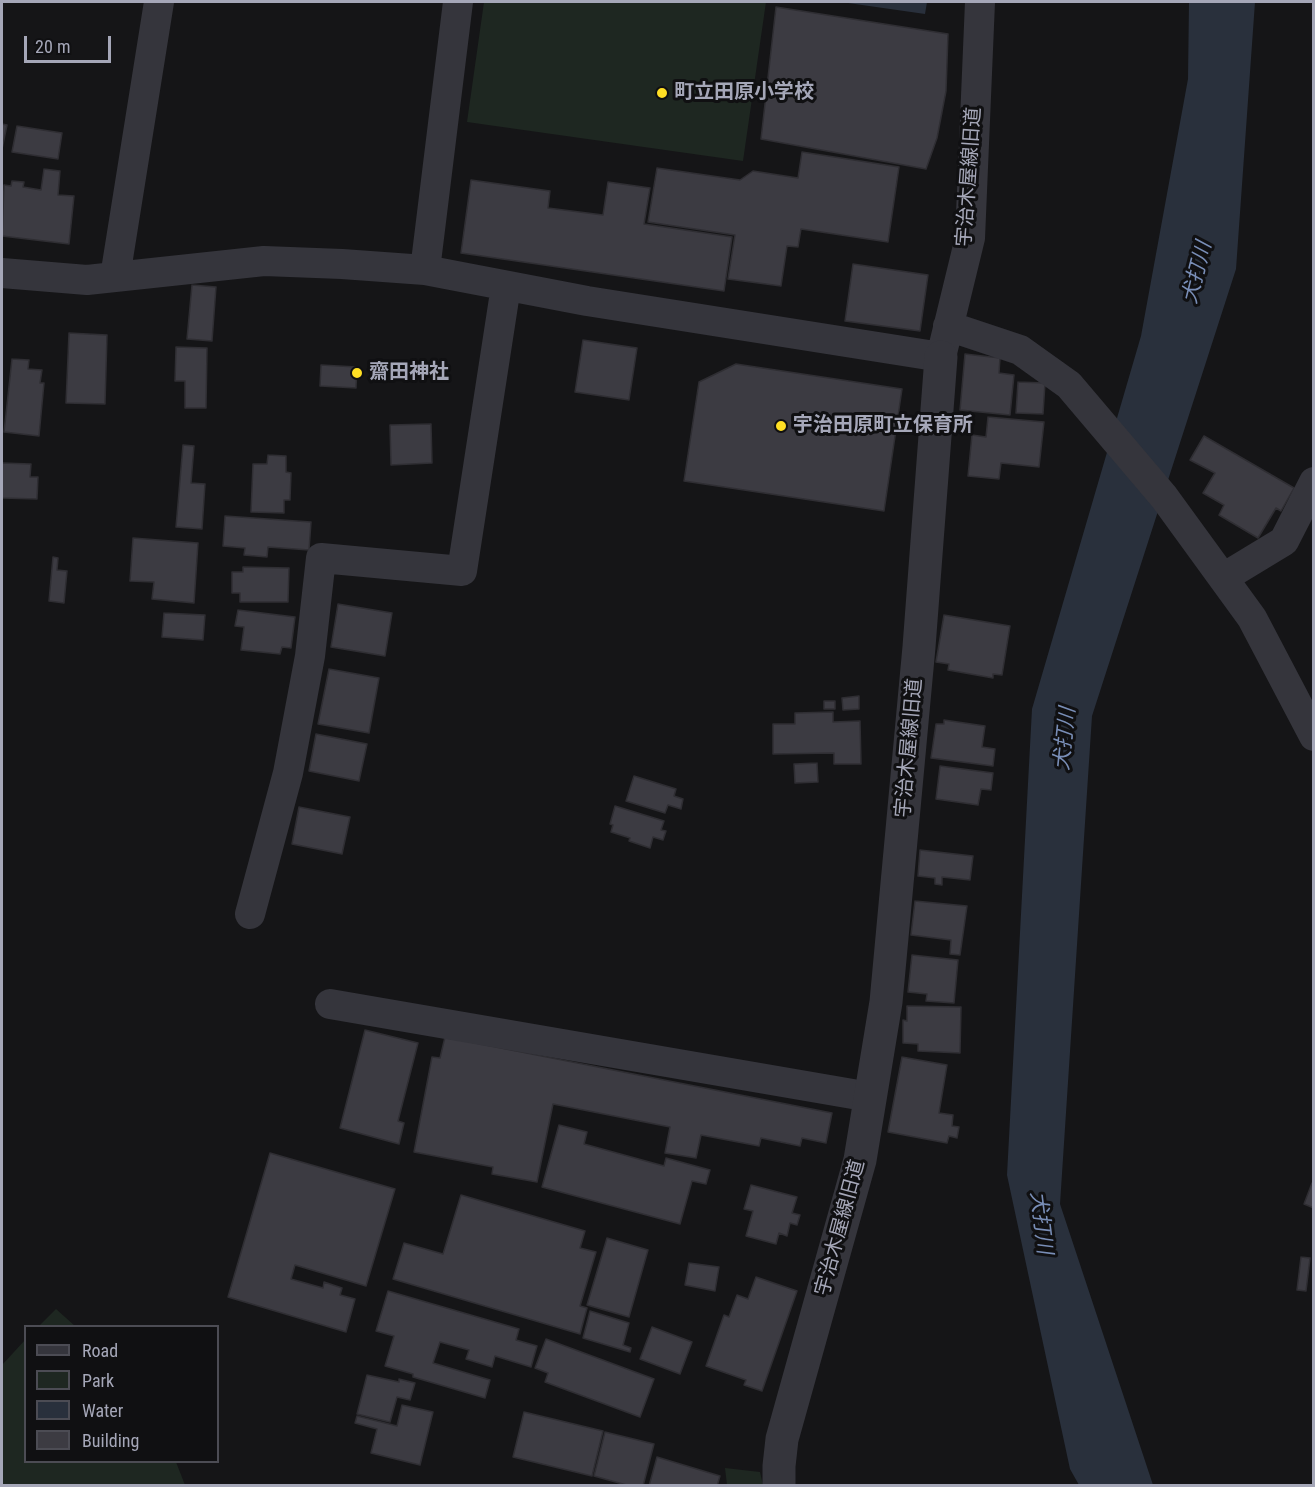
<!DOCTYPE html>
<html>
<head>
<meta charset="utf-8">
<style>
	body { margin:0 }
	#map { position:relative; width:1315px; height:1487px; overflow:hidden; background:#151517; font-family:"Roboto Condensed",sans-serif }
	canvas { display:block }
	.frame { position:absolute; inset:0; border:3px solid #a5a7b8; pointer-events:none }
	.legend { position:absolute; left:24px; top:1325px; width:195px; height:138px; box-sizing:border-box; background:#101012; border:2px solid #4c4c54; margin:0; padding:8px 10px; list-style:none; font-size:18px; color:#a5a7b8 }
	.legend li { display:flex; align-items:center; gap:12px; height:30px }
	.legend b { width:30px; border:2px solid #4c4c54 }
	.scale { position:absolute; left:24px; top:36px; width:87px; height:27px; box-sizing:border-box; border:3px solid #a5a7b8; border-top:0; padding-left:8px; font-size:18px; line-height:21px; white-space:nowrap; color:#a5a7b8; -webkit-text-stroke:4px #101012; paint-order:stroke }
</style>
</head>
<body>
<div id="map">
<canvas width="1315" height="1487"></canvas>
<div class="frame"></div>
<ul class="legend">
<li><b style="height:8px;background:#35353c"></b>Road</li>
<li><b style="height:16px;background:#1e2721"></b>Park</li>
<li><b style="height:16px;background:#29303c"></b>Water</li>
<li><b style="height:16px;background:#3c3b42"></b>Building</li>
</ul>
<div class="scale">20 m</div>
</div>
<script>
const context = document.querySelector('canvas').getContext('2d');
context.lineJoin = 'round';
function fill(path, color) {
  context.fillStyle = color;
  context.fill(path, 'evenodd');
}
function toPath(rows) {
  const path = new Path2D();
  for (const r of rows) {
    path.moveTo(r[0], r[1]);
    for (let i = 2; i < r.length; i += 2) path.lineTo(r[i], r[i + 1]);
  }
  return path;
}
function trace(path, color, width, dash) {
  context.strokeStyle = color;
  context.lineWidth = width;
  context.lineCap = dash ? 'butt' : 'round';
  context.setLineDash(dash || []);
  context.stroke(path);
}
function write(font, color, halo, rows, align = 'center') {
  context.font = font + ' "Roboto Condensed","Noto Sans JP",sans-serif';
  context.lineWidth = 6;
  context.setLineDash([]);
  context.textBaseline = 'middle';
  context.strokeStyle = halo;
  context.fillStyle = color;
  for (const [text, x, y, turn = 0] of rows) {
    context.save();
    context.translate(x, y);
    context.rotate((+turn || 0) * Math.PI / 180);
    context.textAlign = isNaN(turn) ? turn : align;
    if (halo) context.strokeText(text, 0, 0);
    context.fillText(text, 0, 0);
    context.restore();
  }
}
fill(toPath([
	[484,2,766,2,743,161,467,122],
	[56,1309,75,1326,39,1326],
	[25,1340,26,1462,176,1462,185,1485,2,1485,2,1365],
	[725,1468,760,1472,763,1485,727,1485]
]), '#1e2721');
fill(toPath([
	[841,2,927,2,925,14],
	[1189,2,1255,2,1236,269,1092,716,1060,1204,1153,1485,1079,1485,1070,1469,1007,1175,1032,709,1141,336,1188,79]
]), '#29303c');
const building = toPath([
	[776,7,948,34,946,91,937,138,926,169,761,139,776,7],
	[2,124,7,125,2,149,2,124],
	[17,126,62,133,58,159,12,152,17,126],
	[802,152,899,167,888,242,801,229,798,247,787,246,781,286,728,279,735,235,648,222,657,168,740,180,753,171,798,178,802,152],
	[44,169,60,171,58,195,74,196,69,244,2,236,4,185,11,186,12,181,24,182,23,187,41,190,44,169],
	[471,180,550,191,548,208,603,215,608,182,650,188,644,224,732,237,724,291,461,253,471,180],
	[853,264,928,275,920,331,845,321,853,264],
	[192,285,216,287,212,341,187,339,192,285],
	[69,333,107,335,105,404,66,403,69,333],
	[583,340,637,348,629,400,575,392,583,340],
	[176,347,207,348,206,408,185,408,185,381,175,381,176,347],
	[965,354,1000,358,999,373,1014,375,1010,415,960,410,965,354],
	[12,359,29,360,28,369,42,370,40,383,44,383,39,436,4,432,12,359],
	[736,364,902,389,884,511,684,481,699,382,736,364],
	[321,365,357,367,356,388,320,386,321,365],
	[1018,382,1045,383,1043,414,1016,413,1018,382],
	[988,417,1044,422,1039,467,1001,463,999,479,968,476,972,435,986,437,988,417],
	[431,424,432,463,391,465,390,425,431,424],
	[1204,436,1294,488,1281,511,1276,508,1258,538,1219,515,1224,505,1203,493,1215,473,1190,460,1204,436],
	[183,445,194,446,191,483,205,484,202,529,176,527,183,445],
	[268,455,286,456,286,472,291,473,290,500,284,500,284,513,251,512,253,464,267,464,268,455],
	[2,463,31,464,30,477,38,477,37,499,2,498,2,463],
	[225,516,311,522,309,550,268,547,267,557,244,555,245,548,223,546,225,516],
	[133,538,198,543,194,603,152,599,154,582,130,581,133,538],
	[53,557,58,558,57,570,67,571,64,603,49,601,53,557],
	[243,567,289,568,288,602,240,602,240,593,232,593,232,572,243,572,243,567],
	[338,604,392,613,385,656,331,647,338,604],
	[238,610,295,617,291,648,282,647,280,654,241,650,244,627,235,626,238,610],
	[164,613,205,615,203,640,162,637,164,613],
	[944,615,1010,626,1002,675,993,674,993,678,948,670,949,664,936,662,944,615],
	[329,669,379,678,369,733,318,724,329,669],
	[859,696,859,709,843,710,842,698,859,696],
	[824,701,835,701,835,709,824,709,824,701],
	[833,712,833,722,860,721,861,764,834,764,834,753,773,754,773,724,795,724,795,713,833,712],
	[944,720,985,726,982,747,995,749,993,766,931,758,936,724,944,724,944,720],
	[316,734,367,744,359,781,309,771,316,734],
	[817,763,818,782,795,783,794,764,817,763],
	[940,766,993,773,991,790,981,789,978,805,936,799,940,766],
	[634,776,676,789,674,796,683,799,681,809,668,805,665,813,626,801,634,776],
	[615,806,664,821,661,830,666,831,663,840,653,837,650,848,629,841,630,838,611,832,613,825,610,824,615,806],
	[299,807,350,817,342,854,292,844,299,807],
	[920,850,973,856,970,880,942,877,942,885,935,884,935,878,918,876,920,850],
	[915,901,967,906,960,955,950,954,951,940,911,935,915,901],
	[912,955,958,960,954,1003,926,1001,927,994,908,992,912,955],
	[907,1006,961,1007,960,1053,918,1051,918,1044,903,1043,903,1020,907,1021,907,1006],
	[365,1030,418,1043,398,1121,404,1123,399,1144,340,1128,365,1030],
	[445,1037,832,1113,826,1143,802,1138,800,1146,761,1138,759,1146,701,1135,696,1158,665,1153,670,1127,553,1104,537,1182,492,1174,493,1167,414,1152,432,1057,440,1058,445,1037],
	[902,1057,947,1065,939,1113,953,1115,952,1126,959,1127,957,1138,949,1136,947,1143,888,1132,902,1057],
	[559,1125,587,1132,584,1144,664,1166,666,1158,710,1170,706,1184,692,1181,680,1224,542,1187,559,1125],
	[270,1153,395,1189,366,1286,295,1265,291,1279,323,1288,324,1282,342,1288,340,1295,355,1299,346,1332,228,1297,270,1153],
	[1312,1183,1314,1184,1314,1208,1304,1204,1312,1183],
	[751,1185,797,1197,792,1213,800,1215,797,1225,790,1223,787,1236,779,1233,776,1244,746,1236,753,1211,744,1209,751,1185],
	[461,1195,585,1231,580,1248,596,1252,580,1306,587,1308,580,1334,393,1279,404,1243,443,1254,461,1195],
	[607,1238,648,1250,629,1317,587,1305,607,1238],
	[1301,1257,1310,1258,1306,1291,1297,1290,1301,1257],
	[689,1263,719,1267,715,1291,685,1285,689,1263],
	[756,1277,797,1291,762,1391,744,1385,746,1380,706,1366,724,1315,729,1317,737,1295,748,1299,756,1277],
	[388,1291,519,1329,516,1340,537,1346,531,1367,495,1356,492,1367,466,1359,469,1350,440,1342,433,1363,490,1380,485,1398,413,1377,413,1374,385,1366,394,1336,376,1331,388,1291],
	[590,1311,629,1323,623,1345,631,1348,630,1352,583,1338,590,1311],
	[652,1327,692,1342,680,1374,640,1359,652,1327],
	[546,1339,654,1379,640,1417,545,1382,548,1373,535,1368,546,1339],
	[367,1375,399,1382,399,1379,415,1383,410,1400,397,1397,390,1422,357,1414,367,1375],
	[402,1405,433,1412,420,1465,371,1453,377,1429,355,1423,357,1416,397,1426,402,1405],
	[524,1412,603,1431,592,1476,513,1457,524,1412],
	[605,1432,654,1444,643,1486,630,1486,594,1476,605,1432],
	[657,1457,720,1476,717,1486,649,1486,657,1457]
]);
fill(building, '#3c3b42');
trace(building, '#2f2e33', 1.5);
trace(toPath([
	[425,270,458,2],
	[2,273,87,280,264,261,342,264,425,270,587,301,941,357,970,238,980,2],
	[115,277,159,2],
	[948,326,1020,350,1069,385,1164,497,1252,618,1314,736],
	[1223,578,1284,541,1314,482],
	[250,914,288,773,310,656,321,558,462,571,506,286],
	[330,1004,870,1097]
]), '#35353c', 30);
trace(toPath([
	[779,1486,779,1466,782,1439,860,1160,886,1002,919,647,941,357]
]), '#35353c', 33);
for (const [x, y, r, color] of [
	[662,93,6,"#ffdf24"],
	[357,373,6,"#ffdf24"],
	[781,426,6,"#ffdf24"]
]) {
  const dot = new Path2D();
  dot.arc(x, y, r, 0, 2 * Math.PI);
  context.fillStyle = color;
  context.fill(dot);
  trace(dot, '#101012', 2);
}
write('bold 20px', '#a5a7b8', '#101012', [
	["町立田原小学校",674,93],
	["齋田神社",369,373],
	["宇治田原町立保育所",793,426]
], 'left');
write('20px', '#a5a7b8', '#101012', [
	["宇治木屋線旧道",970,177,-86],
	["宇治木屋線旧道",910,748,-85],
	["宇治木屋線旧道",841,1228,-75]
]);
write('italic 21px', '#798eb7', '#101012', [
	["犬打川",1198,273,-76],
	["犬打川",1066,739,-84],
	["犬打川",1040,1223,83]
]);
</script>
</body>
</html>
